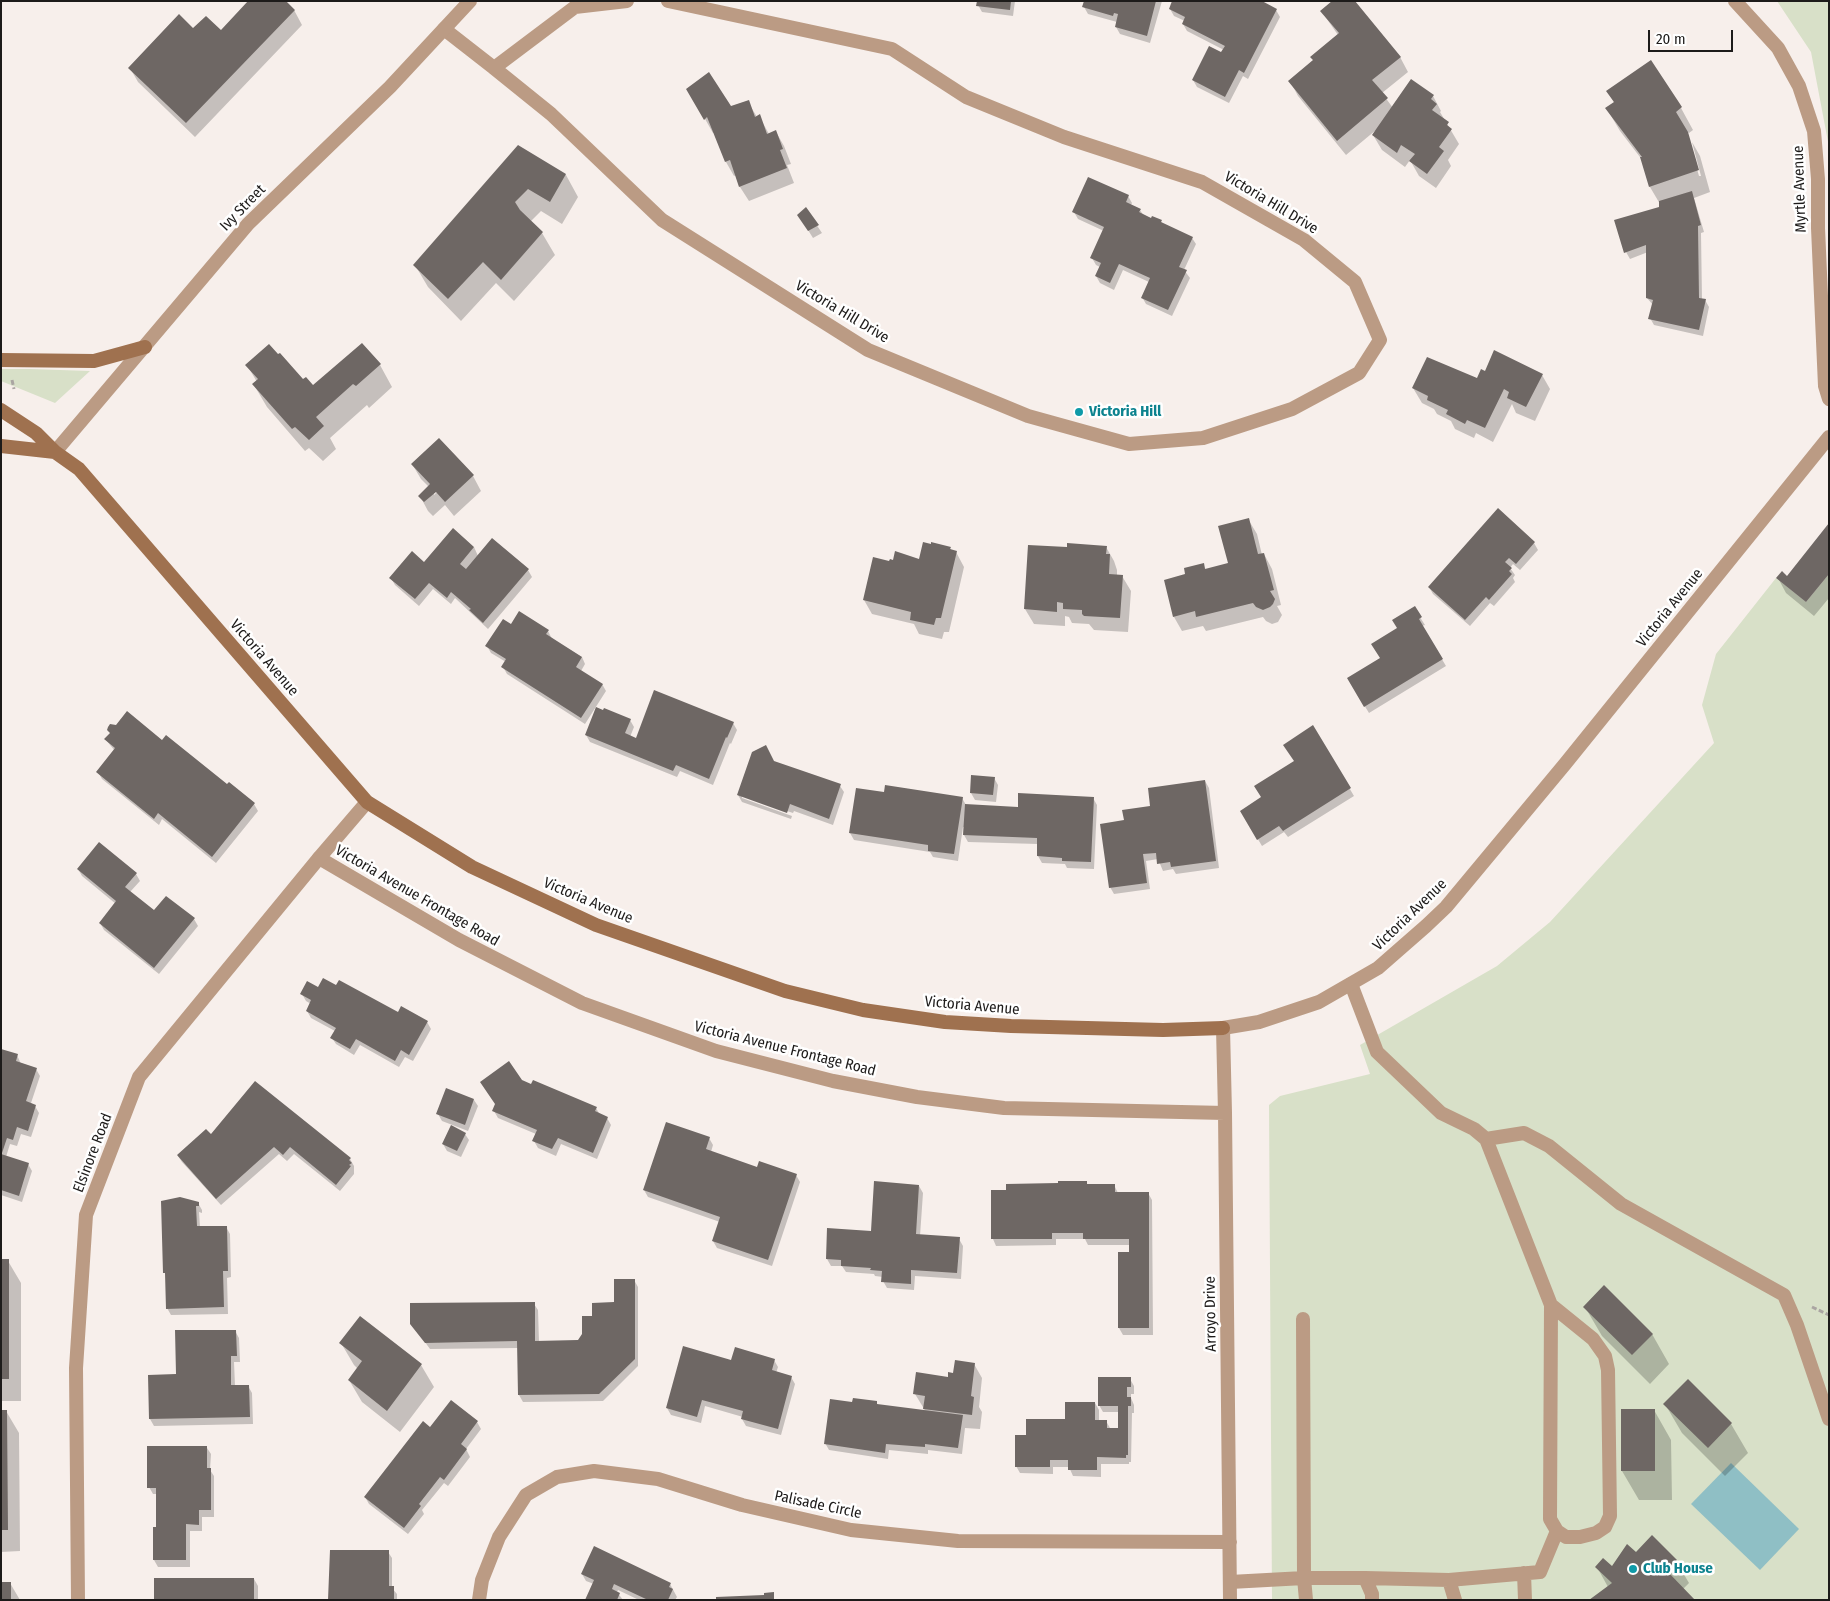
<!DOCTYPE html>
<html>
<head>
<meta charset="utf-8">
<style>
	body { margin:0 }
	#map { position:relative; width:1830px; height:1601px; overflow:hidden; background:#f7efeb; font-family:"Fira Sans Condensed",sans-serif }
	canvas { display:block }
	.frame { position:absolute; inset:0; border:2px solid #1d1b1a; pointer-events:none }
	.scale { position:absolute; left:1648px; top:30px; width:85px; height:22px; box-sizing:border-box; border:2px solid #1d1b1a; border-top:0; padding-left:6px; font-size:15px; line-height:18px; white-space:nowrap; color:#1d1b1a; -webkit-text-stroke:4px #fff; paint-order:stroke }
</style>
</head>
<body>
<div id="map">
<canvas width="1830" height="1601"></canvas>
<div class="frame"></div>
<div class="scale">20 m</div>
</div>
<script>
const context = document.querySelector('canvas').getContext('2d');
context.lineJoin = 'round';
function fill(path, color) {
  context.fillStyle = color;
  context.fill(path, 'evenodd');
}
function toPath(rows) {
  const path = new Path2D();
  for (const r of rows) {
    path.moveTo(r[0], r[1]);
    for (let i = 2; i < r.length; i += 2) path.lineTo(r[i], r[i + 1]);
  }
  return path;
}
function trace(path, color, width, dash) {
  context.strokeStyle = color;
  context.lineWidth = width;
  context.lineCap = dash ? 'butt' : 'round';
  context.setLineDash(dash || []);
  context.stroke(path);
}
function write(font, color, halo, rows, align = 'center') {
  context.font = font + ' "Fira Sans Condensed",sans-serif';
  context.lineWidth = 5;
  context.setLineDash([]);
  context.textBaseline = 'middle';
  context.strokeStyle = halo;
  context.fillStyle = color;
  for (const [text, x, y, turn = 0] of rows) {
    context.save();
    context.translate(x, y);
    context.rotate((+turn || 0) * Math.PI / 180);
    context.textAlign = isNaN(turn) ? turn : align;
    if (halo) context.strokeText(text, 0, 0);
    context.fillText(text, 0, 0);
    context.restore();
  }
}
fill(toPath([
	[1777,1,1829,1,1829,147,1811,52],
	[1,369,30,369,90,371,55,403,1,381],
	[1829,574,1829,1600,1272,1600,1269,1105,1280,1096,1370,1074,1360,1045,1497,966,1550,922,1714,743,1702,705,1716,654,1776,578,1806,602]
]), '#d8e0c8');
fill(toPath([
	[1731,1463,1799,1529,1760,1570,1691,1504]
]), '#8fbfc5');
fill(toPath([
	[978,1,1015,1,1013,16,982,12,978,5],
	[1084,1,1162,1,1150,43,1120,34,1116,27,1117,22,1088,14,1084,7],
	[1170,9,1276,10,1280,17,1248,79,1243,76,1229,103,1197,87,1193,80,1222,54,1224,50,1187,31,1183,24,1185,21,1174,16],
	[294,10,302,25,195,137,138,82,130,68,221,32],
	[1322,12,1400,57,1408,72,1382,93,1393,108,1433,96,1441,111,1440,112,1459,144,1448,160,1451,166,1436,188,1419,176,1410,160,1405,167,1382,150,1373,135,1376,130,1346,155,1298,96,1290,81,1314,61,1312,58,1338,35],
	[688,89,731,107,748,102,757,117,759,116,769,134,776,132,784,146,791,164,787,165,794,183,749,201,740,187,736,175,734,176,726,162,715,132,713,133],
	[1608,92,1681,108,1693,130,1689,133,1686,131,1699,176,1701,176,1692,142,1700,156,1710,192,1694,198,1704,232,1701,233,1702,300,1705,300,1709,307,1703,336,1654,325,1650,318,1653,305,1647,298,1648,252,1630,259,1626,252,1660,208,1660,204,1650,187,1643,161,1620,131,1607,109,1615,104],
	[518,147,566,175,578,197,562,224,541,211,530,222,542,233,555,255,514,301,496,283,461,321,428,287,415,265],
	[1128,196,1132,203,1131,205,1140,210,1144,216,1161,221,1162,224,1192,238,1196,244,1184,270,1190,278,1172,316,1146,304,1142,297,1149,282,1123,270,1114,290,1100,283,1096,276,1100,267,1096,265,1092,258,1104,231,1078,219,1074,212],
	[806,209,822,233,813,238,803,222],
	[247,365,303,381,312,386,380,365,392,387,369,408,367,405,330,438,336,449,323,461,309,448,305,451,267,407,254,385,257,382],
	[1542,375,1550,389,1535,421,1516,413,1512,404,1493,442,1476,433,1474,438,1455,429,1451,421,1437,414,1434,409,1422,403,1413,388,1477,380],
	[439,439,473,476,481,491,454,516,445,505,433,516,428,511,420,496,429,487,421,479,412,464],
	[441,488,434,495,434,492],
	[1248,519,1257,534,1262,555,1264,554,1272,569,1281,605,1277,606,1282,615,1278,622,1272,624,1266,621,1263,617,1206,631,1203,626,1182,631,1174,617,1187,575,1203,564,1206,570,1230,564],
	[1829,525,1829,598,1814,616,1786,593,1778,578,1787,577],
	[1534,543,1538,550,1520,570,1513,564,1510,568,1515,575,1513,578,1515,582,1494,606,1490,603,1470,626,1433,594,1429,587],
	[474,547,478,556,528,570,532,577,488,629,455,598,451,604,433,589,419,606,395,585,391,578],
	[1106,547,1114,561,1117,570,1117,576,1122,576,1131,591,1128,632,1094,630,1089,624,1072,623,1069,617,1065,616,1065,626,1034,624,1025,609,1068,548],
	[950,548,952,551,956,552,964,567,949,632,944,632,942,639,919,634,914,624,872,614,864,600,890,563,920,561],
	[1414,608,1425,625,1422,626,1446,666,1369,713,1348,679,1381,659,1398,629],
	[511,626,548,631,552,639,582,657,585,664,581,671,602,684,606,691,585,724,507,674,503,667,506,662,491,653,487,646],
	[630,720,634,727,630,737,637,740,733,723,737,730,731,744,730,743,713,785,680,771,677,777,590,742,586,735],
	[1313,727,1354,796,1288,837,1284,832,1262,846,1241,811,1263,798,1295,762],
	[106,740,163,742,254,804,258,811,216,863,162,819,159,825,102,779,98,772,115,751],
	[774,762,840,786,844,792,833,825,794,811,793,813,742,796,742,798,792,816,791,819,742,802,738,795],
	[972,776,994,778,998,785,996,802,975,800,971,793],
	[1205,781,1209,788,1219,868,1176,874,1173,869,1163,871,1158,859,1146,861,1150,889,1114,894,1110,887,1125,822],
	[885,794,962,798,966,805,1019,808,1093,798,1097,805,1094,869,1067,868,1065,864,1042,863,1038,856,1038,844,968,842,964,835,965,827,963,827,958,861,933,857,930,852,854,840,850,833],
	[78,869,136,874,140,881,130,892,155,912,194,919,198,926,159,974,104,930,100,923,116,904,82,876],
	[319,989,427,1022,431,1029,413,1061,405,1057,399,1067,360,1045,354,1055,336,1044,332,1038,335,1031,311,1018,307,1011,311,1004,306,1001,302,994],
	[1,1050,17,1055,21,1064,36,1069,40,1076,31,1103,35,1106,39,1113,31,1137,21,1134,17,1146,10,1144,6,1157,28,1164,32,1171,22,1202,1,1195],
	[521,1081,596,1108,600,1115,607,1118,611,1125,597,1159,561,1144,556,1156,538,1148,534,1141,536,1134,498,1118,494,1111],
	[255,1082,350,1159,354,1166,354,1174,340,1191,294,1154,287,1161,279,1154,221,1205,182,1162,178,1156,211,1136],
	[474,1100,478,1106,468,1131,442,1121,438,1114],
	[666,1124,709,1138,713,1145,711,1152,758,1168,796,1175,800,1182,772,1266,717,1248,713,1241,720,1222,648,1197,644,1190],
	[465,1134,469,1140,461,1157,447,1151,443,1144],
	[1086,1182,1088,1185,1114,1185,1118,1193,1148,1193,1152,1200,1153,1335,1123,1335,1119,1328,1130,1245,1088,1245,1085,1239,1056,1239,1056,1245,996,1246,993,1239,1008,1191],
	[919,1186,923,1193,920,1236,959,1239,963,1246,961,1279,915,1276,914,1290,887,1288,883,1281,883,1277,875,1276,874,1274,846,1272,842,1266,831,1266,827,1259,872,1232],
	[180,1199,198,1203,202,1210,202,1213,199,1212,200,1227,226,1227,230,1234,231,1277,227,1278,228,1314,171,1315,167,1308,167,1276,164,1272],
	[1,1261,8,1261,21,1283,21,1401,1,1401],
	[634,1280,638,1287,638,1366,603,1401,523,1402,519,1395,518,1348,430,1349,411,1323,534,1304,538,1310,539,1342,579,1342,593,1317,615,1303],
	[1585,1307,1652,1334,1669,1364,1650,1384,1602,1336],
	[360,1318,421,1365,434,1387,400,1432,362,1402,349,1380,358,1369,354,1365,341,1343],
	[235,1331,239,1338,240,1362,234,1362,235,1386,248,1386,252,1393,253,1424,154,1426,150,1419,178,1375],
	[774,1360,778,1367,776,1373,791,1377,795,1384,781,1435,746,1426,742,1419,743,1417,705,1406,701,1423,671,1415,667,1408,732,1361],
	[974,1364,982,1378,979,1407,982,1412,980,1429,965,1428,962,1454,928,1450,928,1454,889,1450,888,1459,829,1450,825,1443,853,1403,876,1402,878,1405,926,1412,915,1394],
	[1130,1379,1134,1386,1134,1394,1131,1394,1131,1398,1134,1405,1134,1413,1132,1413,1131,1462,1129,1462,1129,1464,1101,1464,1101,1477,1073,1476,1069,1467,1053,1467,1053,1474,1020,1473,1016,1466,1028,1436,1066,1421,1095,1403,1099,1410,1099,1421,1106,1421,1110,1428,1119,1430,1119,1412,1103,1412,1099,1405],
	[1665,1404,1731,1424,1748,1453,1725,1476,1682,1433],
	[1654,1410,1671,1440,1672,1500,1639,1500,1622,1471],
	[1,1411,6,1411,19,1433,20,1551,1,1552],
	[477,1422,481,1429,466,1449,470,1457,448,1486,444,1483,422,1510,424,1514,408,1534,369,1504,365,1497,431,1428],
	[207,1448,211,1454,210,1470,214,1476,214,1517,202,1517,202,1531,190,1531,190,1567,158,1567,154,1560,155,1528,157,1528,157,1494,153,1494,149,1487],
	[1652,1537,1676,1561,1689,1583,1683,1589,1608,1587,1597,1567,1612,1568,1636,1554],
	[388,1552,392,1558,392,1588,397,1594,397,1600,329,1600],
	[582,1574,670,1584,677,1597,675,1600,639,1600,618,1590,617,1592,623,1600,586,1600,594,1584,586,1581],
	[254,1579,258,1586,258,1600,156,1600],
	[10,1583,20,1600,1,1600]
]), '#0003');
fill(toPath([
	[248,1,286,1,295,10,186,123,128,68,179,14,193,28,206,16,221,30],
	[977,1,1011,1,1010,10,976,6],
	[1084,1,1156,1,1147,36,1115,27,1118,14,1114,13,1113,16,1082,7],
	[1172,1,1262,1,1277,9,1244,73,1239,70,1225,97,1192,80,1209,46,1221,52,1225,46,1182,24,1185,17,1169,9],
	[1332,1,1355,1,1401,57,1372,80,1388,98,1337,141,1288,81,1313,60,1310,57,1339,33,1320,11],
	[1651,60,1682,107,1676,112,1688,132,1699,170,1649,187,1640,157,1642,157,1605,108,1614,102,1606,91],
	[709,72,731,106,749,100,755,117,760,114,767,134,776,130,783,149,780,150,787,168,739,187,730,160,725,162,707,117,704,120,686,89],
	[1411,79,1434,95,1431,99,1437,104,1432,110,1449,122,1447,125,1452,129,1439,147,1444,151,1427,174,1409,161,1415,154,1401,145,1397,153,1372,135],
	[518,145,566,174,550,202,528,189,515,202,520,210,543,232,501,280,483,262,448,299,413,265],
	[1088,177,1129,195,1126,202,1141,209,1139,212,1151,218,1152,216,1162,220,1161,222,1193,237,1179,267,1187,270,1168,310,1141,298,1150,278,1119,264,1110,283,1095,276,1101,263,1090,258,1104,227,1072,212],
	[1692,191,1701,225,1698,226,1699,298,1706,299,1699,330,1648,319,1653,300,1646,298,1646,245,1624,253,1614,220,1659,207,1659,201],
	[806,207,819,225,808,231,797,215],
	[362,343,381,364,356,386,353,384,316,417,324,426,309,440,295,427,292,429,252,384,258,379,245,365,269,344,278,354,280,353,303,379,306,377,313,385],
	[1494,350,1543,374,1526,407,1507,398,1509,392,1504,389,1485,428,1467,420,1465,424,1446,414,1448,410,1427,400,1428,396,1412,388,1427,357,1477,378,1481,369,1485,371],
	[439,438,474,475,445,502,436,492,424,502,418,496,430,484,411,464],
	[1498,508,1535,542,1516,564,1509,558,1505,562,1512,568,1509,571,1512,574,1489,600,1486,597,1465,620,1428,587],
	[1249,518,1258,554,1264,553,1274,590,1270,591,1275,599,1273,604,1270,607,1263,610,1256,607,1253,603,1196,617,1195,611,1173,617,1164,580,1185,574,1184,568,1204,563,1205,569,1228,563,1218,526],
	[1829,523,1829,574,1806,602,1776,578,1782,571,1787,576],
	[453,528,474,547,460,564,466,569,492,538,529,569,483,623,469,610,471,609,451,592,447,598,429,583,415,599,389,578,412,551,424,562],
	[923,542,931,544,931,542,951,547,950,549,957,551,941,618,936,618,934,625,910,620,911,612,863,600,873,557,889,561,890,559,893,560,895,551,919,559],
	[1067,543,1107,546,1106,554,1110,554,1109,574,1123,575,1120,618,1084,616,1082,614,1082,610,1063,609,1063,603,1057,602,1057,612,1024,609,1028,545,1067,547],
	[1415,606,1422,617,1419,619,1443,659,1364,707,1347,678,1380,658,1371,644,1397,628,1392,620],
	[519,611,549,630,546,634,582,657,576,667,603,684,581,718,501,667,506,659,485,646,503,619,511,624],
	[654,690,734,722,727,738,726,737,709,779,676,765,673,771,585,735,596,707,603,710,604,708,631,719,625,733,636,738],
	[127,711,162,740,166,735,227,784,229,782,255,803,212,857,158,813,154,819,96,772,115,748,104,739,110,733,107,730,108,727,110,724,116,725],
	[1313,725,1351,788,1283,831,1279,826,1257,840,1240,811,1261,797,1254,786,1294,761,1283,745],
	[766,745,774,761,841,784,829,819,790,804,787,813,737,795,752,752],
	[971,775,995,777,993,795,970,793],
	[1205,780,1216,861,1171,867,1170,862,1157,864,1156,853,1143,854,1147,883,1109,888,1100,824,1124,820,1122,810,1150,806,1148,788],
	[885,785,963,797,954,854,928,851,928,845,849,833,856,788,884,792],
	[1018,793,1094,797,1091,862,1062,861,1062,858,1037,856,1037,838,963,835,965,804,1018,807],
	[99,842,137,873,125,887,154,910,166,896,195,918,154,968,99,923,116,901,77,869],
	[323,978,336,985,339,980,398,1012,401,1006,428,1021,409,1055,401,1050,395,1061,356,1039,350,1049,330,1038,336,1028,306,1011,311,1000,300,994,307,981,318,987],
	[1,1049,18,1054,16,1061,37,1068,26,1101,36,1105,28,1131,17,1127,13,1140,7,1138,2,1153],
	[509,1061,522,1080,531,1084,533,1080,597,1107,595,1111,608,1117,593,1153,558,1138,552,1149,532,1141,537,1130,492,1111,495,1104,480,1082],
	[255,1081,351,1158,349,1160,352,1163,349,1165,351,1166,336,1185,290,1147,283,1155,274,1147,216,1199,177,1155,206,1129,211,1134],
	[446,1088,474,1099,465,1125,436,1114],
	[666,1122,710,1137,706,1149,757,1167,759,1161,797,1174,768,1260,712,1241,720,1217,643,1190],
	[451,1125,466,1133,457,1151,442,1144],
	[1,1154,29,1163,19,1196,1,1190],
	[874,1181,919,1185,916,1234,960,1237,957,1273,911,1270,911,1284,881,1282,882,1271,870,1270,871,1268,841,1266,841,1260,826,1259,827,1228,871,1231],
	[1058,1181,1087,1181,1087,1184,1115,1184,1115,1192,1149,1192,1149,1328,1118,1328,1118,1252,1129,1252,1129,1239,1083,1239,1083,1233,1052,1233,1052,1239,991,1239,991,1190,1006,1190,1006,1184,1058,1183],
	[180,1197,199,1202,199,1206,196,1206,197,1226,227,1226,228,1271,223,1271,224,1307,166,1309,165,1273,163,1273,161,1201],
	[1,1259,9,1259,9,1379,1,1379],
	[614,1279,635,1279,635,1359,599,1394,518,1395,517,1341,425,1343,410,1324,410,1303,535,1302,535,1341,578,1340,582,1334,582,1316,592,1316,592,1303,614,1302],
	[1604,1285,1653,1334,1632,1355,1583,1307],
	[360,1316,422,1364,387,1411,348,1380,362,1361,339,1343],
	[175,1330,236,1330,237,1356,231,1356,231,1385,249,1385,250,1417,149,1419,148,1375,176,1374],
	[683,1346,731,1360,735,1347,775,1359,772,1370,792,1376,778,1429,741,1419,743,1411,702,1400,697,1417,666,1408],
	[955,1360,975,1363,971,1396,974,1397,972,1415,923,1409,925,1396,913,1394,916,1372,948,1377,948,1372,953,1373],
	[1098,1377,1131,1377,1131,1387,1127,1387,1127,1397,1131,1397,1131,1406,1128,1406,1128,1455,1126,1455,1126,1458,1097,1457,1097,1470,1068,1470,1068,1460,1050,1460,1050,1467,1015,1467,1015,1435,1026,1435,1026,1419,1065,1419,1065,1402,1095,1402,1095,1420,1107,1420,1107,1428,1118,1428,1118,1406,1098,1406],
	[1688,1379,1732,1423,1708,1448,1663,1404],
	[853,1398,877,1401,877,1404,963,1415,958,1448,925,1444,925,1447,886,1444,885,1453,824,1444,830,1399,852,1402],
	[451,1400,478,1421,461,1444,467,1449,444,1480,440,1477,419,1504,421,1506,404,1528,364,1497,423,1421,430,1427],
	[1621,1409,1655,1409,1655,1471,1621,1471],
	[1,1410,7,1410,8,1530,1,1530],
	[147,1446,207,1446,207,1468,211,1468,211,1510,199,1510,199,1525,186,1524,186,1560,153,1560,153,1527,156,1527,156,1488,147,1488],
	[1652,1535,1677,1560,1667,1571,1695,1600,1589,1600,1612,1583,1595,1567,1603,1558,1612,1566,1627,1544,1636,1552],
	[594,1546,671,1583,669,1587,673,1589,668,1600,648,1600,614,1584,612,1589,620,1593,617,1600,585,1600,594,1580,581,1574],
	[330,1550,389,1550,389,1586,394,1586,394,1600,328,1600],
	[154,1578,254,1578,254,1600,154,1600],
	[1,1582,11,1582,11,1600,1,1600],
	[774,1592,774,1600,716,1600,716,1597,764,1595,764,1593]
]), '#6e6764');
trace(toPath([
	[12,380,14,389],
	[1812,1307,1829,1315]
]), '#aaa5a2', 3, [5, 2.5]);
trace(toPath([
	[1351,984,1377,1052,1441,1113,1474,1129,1486,1139,1551,1305,1593,1339,1605,1356,1608,1370,1610,1516,1605,1527,1596,1533,1580,1537,1566,1537,1557,1531,1550,1519,1551,1305],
	[1486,1139,1524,1133,1549,1146,1621,1204,1784,1295,1797,1325,1829,1419],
	[1303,1319,1304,1578,1306,1600],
	[1524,1573,1525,1600],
	[1365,1578,1449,1580,1455,1600],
	[1449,1580,1540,1572,1557,1531],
	[1230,1582,1304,1578,1365,1578,1372,1594,1372,1600]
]), '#bb9b84', 14);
trace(toPath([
	[627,1,575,7,494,68,551,114,662,220,868,350,1028,416,1129,444,1203,438,1292,409,1359,373,1380,340,1355,282,1304,240,1202,182,1064,137,966,97,892,49,668,1],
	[1735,1,1778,48,1799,86,1814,131,1818,179,1818,228,1825,386,1829,399],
	[444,29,494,68],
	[319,858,459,940,582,1003,716,1051,833,1081,917,1097,1004,1108,1225,1113],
	[1223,1028,1225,1113,1230,1600],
	[479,1600,482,1580,499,1537,526,1495,557,1477,594,1471,658,1479,742,1505,851,1530,958,1541,1230,1542]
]), '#bb9b84', 14);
trace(toPath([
	[55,452,248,224,390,87,470,1],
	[1223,1028,1259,1022,1319,1002,1378,968,1426,926,1446,907,1565,764,1829,437],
	[78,1600,76,1368,86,1215,139,1077,319,858,367,802]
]), '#bb9b84', 14);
trace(toPath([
	[1,360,94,361,145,347],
	[1,410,36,433,55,452,79,469,367,802,472,867,596,925,785,991,863,1010,945,1022,1011,1026,1163,1030,1223,1028],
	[1,446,55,452]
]), '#9f714f', 14);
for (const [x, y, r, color] of [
	[1079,412,5,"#0f9aa8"],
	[1633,1569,5,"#0f9aa8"]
]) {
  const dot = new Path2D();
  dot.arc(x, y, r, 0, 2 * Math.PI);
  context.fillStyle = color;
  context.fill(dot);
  trace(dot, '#fff', 2);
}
write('15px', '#1d1b1a', '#fff', [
	["Myrtle Avenue",1800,189,-92],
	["Victoria Hill Drive",1271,203,31],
	["Ivy Street",243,208,-46],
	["Victoria Hill Drive",842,312,31],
	["Victoria Avenue",1670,608,-51],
	["Victoria Avenue",264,658,49],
	["Victoria Avenue Frontage Road",417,896,30],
	["Victoria Avenue",588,901,23],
	["Victoria Avenue",1410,915,-44],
	["Victoria Avenue",972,1006,5],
	["Victoria Avenue Frontage Road",785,1049,14],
	["Elsinore Road",93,1153,-69],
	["Arroyo Drive",1211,1314,-91],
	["Palisade Circle",818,1505,12]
]);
write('bold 15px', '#0d838f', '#fff', [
	["Victoria Hill",1089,412],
	["Club House",1643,1569]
], 'left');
</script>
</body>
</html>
